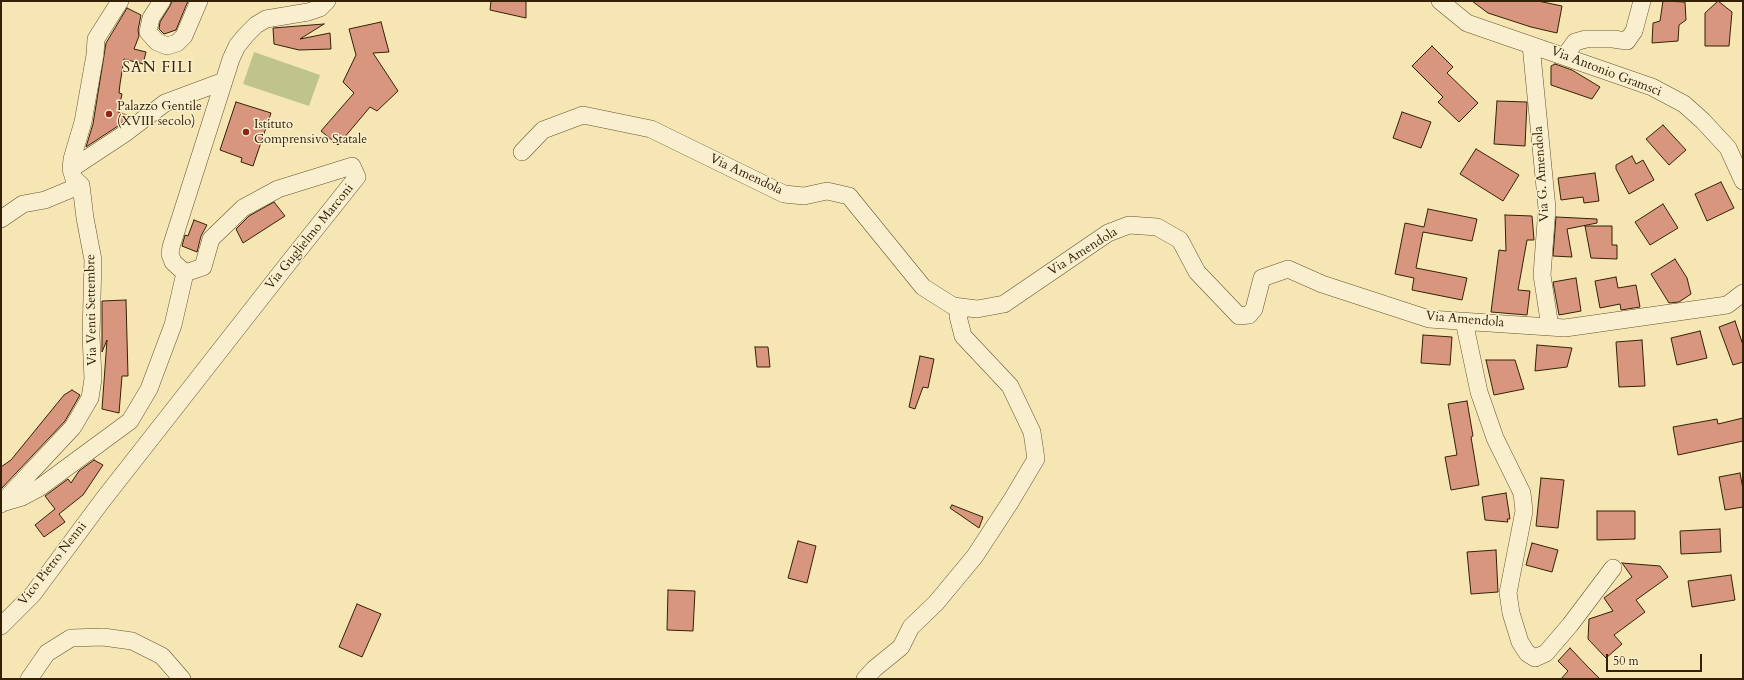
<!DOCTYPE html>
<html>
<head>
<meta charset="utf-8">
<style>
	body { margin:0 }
	#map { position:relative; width:1744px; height:680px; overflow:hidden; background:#f6e6b4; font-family:Cardo,serif }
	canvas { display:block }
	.frame { position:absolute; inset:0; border:2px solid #342105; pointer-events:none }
	.scale { position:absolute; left:1606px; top:654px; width:96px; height:18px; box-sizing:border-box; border:2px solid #342105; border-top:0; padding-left:5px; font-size:12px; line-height:14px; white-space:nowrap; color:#342105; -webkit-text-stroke:3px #f9efce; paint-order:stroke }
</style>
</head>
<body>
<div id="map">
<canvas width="1744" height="680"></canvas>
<div class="frame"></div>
<div class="scale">50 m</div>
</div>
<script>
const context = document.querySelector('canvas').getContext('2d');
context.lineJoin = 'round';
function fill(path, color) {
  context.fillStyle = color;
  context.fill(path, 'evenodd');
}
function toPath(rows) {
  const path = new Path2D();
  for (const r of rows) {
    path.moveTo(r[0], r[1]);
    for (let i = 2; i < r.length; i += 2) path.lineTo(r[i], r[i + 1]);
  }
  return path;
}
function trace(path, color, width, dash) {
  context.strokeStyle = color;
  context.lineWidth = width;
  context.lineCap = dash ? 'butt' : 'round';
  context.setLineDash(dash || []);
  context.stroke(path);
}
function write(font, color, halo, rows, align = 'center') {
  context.font = font + ' Cardo,serif';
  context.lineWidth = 3;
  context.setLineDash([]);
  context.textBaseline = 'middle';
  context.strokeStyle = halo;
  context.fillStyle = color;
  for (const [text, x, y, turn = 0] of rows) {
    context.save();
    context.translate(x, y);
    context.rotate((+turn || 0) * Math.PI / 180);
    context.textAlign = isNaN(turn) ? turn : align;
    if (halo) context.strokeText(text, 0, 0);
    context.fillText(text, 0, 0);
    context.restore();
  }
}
fill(toPath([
	[254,52,320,75,309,106,243,84]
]), '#bfc48b');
const building = toPath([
	[172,1,188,1,176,30,164,34,159,29,160,22,170,6,172,1],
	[491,1,526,1,526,18,490,10,491,1],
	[1472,1,1538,1,1562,6,1557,33,1531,27,1488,13,1472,1],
	[1663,1,1685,2,1686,20,1679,25,1678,41,1652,43,1653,23,1660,21,1663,1],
	[1718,1,1732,12,1729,46,1705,46,1705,13,1718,1],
	[127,8,141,15,138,30,139,36,134,49,146,52,143,64,124,59,120,84,119,93,122,94,118,112,129,116,128,118,118,126,86,147,93,124,106,43,127,8],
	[381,22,389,52,373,53,398,91,377,111,370,107,338,145,321,131,354,93,343,82,356,55,349,29,381,22],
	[324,24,300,39,330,33,331,49,299,50,274,44,273,28,324,24],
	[1432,46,1453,67,1447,73,1478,103,1459,122,1438,102,1443,97,1412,66,1432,46],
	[1555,64,1572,70,1600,87,1592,99,1551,85,1551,66,1555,64],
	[1497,101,1527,102,1525,146,1494,144,1497,101],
	[236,102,271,113,253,166,241,162,242,158,220,150,236,102],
	[1402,112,1431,122,1421,148,1393,138,1402,112],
	[1663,125,1686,150,1669,165,1646,139,1663,125],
	[1476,149,1519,175,1503,201,1460,174,1476,149],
	[1632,156,1636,164,1643,160,1654,180,1629,194,1616,169,1616,165,1632,156],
	[1595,173,1599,201,1584,203,1583,197,1561,200,1558,178,1595,173],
	[1721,182,1734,208,1707,221,1695,194,1721,182],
	[274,202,285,216,243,243,236,229,249,216,274,202],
	[1663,204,1678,228,1650,245,1635,222,1663,204],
	[1428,209,1477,219,1472,241,1423,232,1416,268,1467,278,1462,300,1412,290,1414,278,1395,274,1405,223,1424,227,1428,209],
	[1505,215,1532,216,1534,240,1527,240,1518,290,1530,291,1527,315,1491,312,1499,250,1506,251,1505,215],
	[1556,217,1597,219,1597,223,1567,229,1572,257,1553,256,1556,217],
	[194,220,207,225,201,236,197,252,182,246,185,235,188,236,194,220],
	[1585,226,1612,226,1612,245,1617,245,1617,259,1591,258,1585,226],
	[1675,259,1687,278,1691,294,1679,302,1669,303,1651,274,1675,259],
	[1616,277,1618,288,1636,285,1640,307,1621,310,1620,304,1600,308,1595,281,1616,277],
	[1576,278,1581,311,1559,315,1553,282,1576,278],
	[126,300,128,376,122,376,119,413,102,409,107,340,102,352,102,301,126,300],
	[1735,321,1743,345,1743,362,1733,365,1719,327,1735,321],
	[1700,331,1707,358,1677,365,1671,338,1700,331],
	[1423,335,1452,337,1450,365,1421,363,1423,335],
	[1642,340,1645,386,1619,387,1616,342,1642,340],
	[1537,345,1572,348,1567,367,1535,371,1537,345],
	[755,347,768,347,770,367,757,367,755,347],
	[920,356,934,359,928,388,923,387,915,409,909,407,920,356],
	[1486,360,1515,360,1524,389,1494,395,1486,360],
	[72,390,80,395,65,421,1,489,1,467,11,460,64,395,72,390],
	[1467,401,1473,436,1471,437,1479,485,1451,490,1445,457,1457,455,1448,404,1467,401],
	[1743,418,1743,441,1678,455,1673,427,1717,419,1718,424,1743,418],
	[94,460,103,465,83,495,59,514,65,522,44,537,35,525,55,509,45,496,68,479,71,483,79,471,94,460],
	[1740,473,1743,489,1743,507,1725,510,1719,477,1740,473],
	[1541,478,1564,480,1558,528,1536,526,1541,478],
	[1506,493,1510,519,1507,519,1508,522,1485,520,1482,497,1506,493],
	[952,505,983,517,979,528,950,508,952,505],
	[1597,511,1635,511,1635,539,1597,540,1597,511],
	[1720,529,1721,552,1681,554,1680,531,1720,529],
	[798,541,816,546,807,583,788,578,798,541],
	[1532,543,1558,550,1552,572,1526,565,1532,543],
	[1496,550,1498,592,1471,594,1467,552,1496,550],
	[1622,563,1660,566,1668,577,1636,600,1645,612,1614,635,1622,644,1606,658,1588,639,1589,619,1613,611,1604,598,1632,577,1622,563],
	[1731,575,1735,600,1692,607,1688,581,1731,575],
	[668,590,695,591,693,631,667,630,668,590],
	[357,604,381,614,362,657,339,647,357,604],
	[1570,648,1588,667,1600,679,1561,679,1568,671,1558,661,1570,648]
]);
fill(building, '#d8967e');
trace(building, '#342105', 1);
const minor = toPath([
	[162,1,151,18,148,32,157,42,167,46,177,43,184,36,199,1],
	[1440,1,1467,23,1652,87,1684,104,1703,121,1728,148,1743,181],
	[1531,45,1547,208,1542,275,1550,327],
	[1565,56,1575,42,1586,39,1613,39,1627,41,1634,31,1642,1],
	[522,152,543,130,583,115,651,129,784,194,804,196,827,191,849,196,923,287,953,306,977,309,1004,304,1108,233,1129,225,1157,227,1180,240,1197,272,1239,316,1249,315,1254,309,1262,278,1288,269,1322,284,1429,319,1565,328,1727,305,1743,293],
	[71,169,124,134,165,103,224,81],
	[1,219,23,204,45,200,81,185],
	[185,273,173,262,170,254,171,247,231,59,237,46,246,35,256,25,266,19,308,12,320,8,327,1],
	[1464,321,1479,392,1495,438,1522,493,1524,511,1508,593,1511,613,1520,642,1527,653,1535,658,1546,653,1570,625,1613,568],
	[5,502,22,497,39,488,130,421,149,389,173,325,185,273],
	[1,504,73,427,90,398,93,379,91,335,93,260,85,218,81,185,74,179,71,169,72,159,83,122,95,55,96,39,120,1],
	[1,626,33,594,102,501,290,261,357,177,352,166,278,189,243,208,211,239,203,267,185,273],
	[29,679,47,653,71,638,103,637,132,641,162,656,182,679],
	[865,679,874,669,901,647,911,627,936,603,975,556,1011,501,1036,459,1032,432,1010,386,963,336,958,316,963,308]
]);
trace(minor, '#645231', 18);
trace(minor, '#f9efce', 17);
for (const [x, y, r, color] of [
	[109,114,4,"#8f2418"],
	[246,132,4,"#8f2418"]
]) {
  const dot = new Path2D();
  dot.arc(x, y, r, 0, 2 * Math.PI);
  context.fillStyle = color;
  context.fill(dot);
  trace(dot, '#f9efce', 1.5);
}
write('13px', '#342105', '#f9efce', [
	["Via Antonio Gramsci",1606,72,21],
	["Via G. Amendola",1542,174,-94],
	["Via Amendola",746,175,25],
	["Via Guglielmo Marconi",310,237,-51],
	["Via Amendola",1083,252,-32],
	["Via Venti Settembre",92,310,-91],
	["Via Amendola",1465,320,5],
	["Vico Pietro Nenni",53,564,-52]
]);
write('13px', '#342105', '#f9efce', [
	["Palazzo Gentile",117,107],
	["(XVIII secolo)",117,122],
	["Istituto",254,125],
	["Comprensivo Statale",254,140]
], 'left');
context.letterSpacing = '1px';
write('15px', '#342105', '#f9efce', [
	["SAN FILI",158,69]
]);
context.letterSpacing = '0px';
</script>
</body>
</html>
